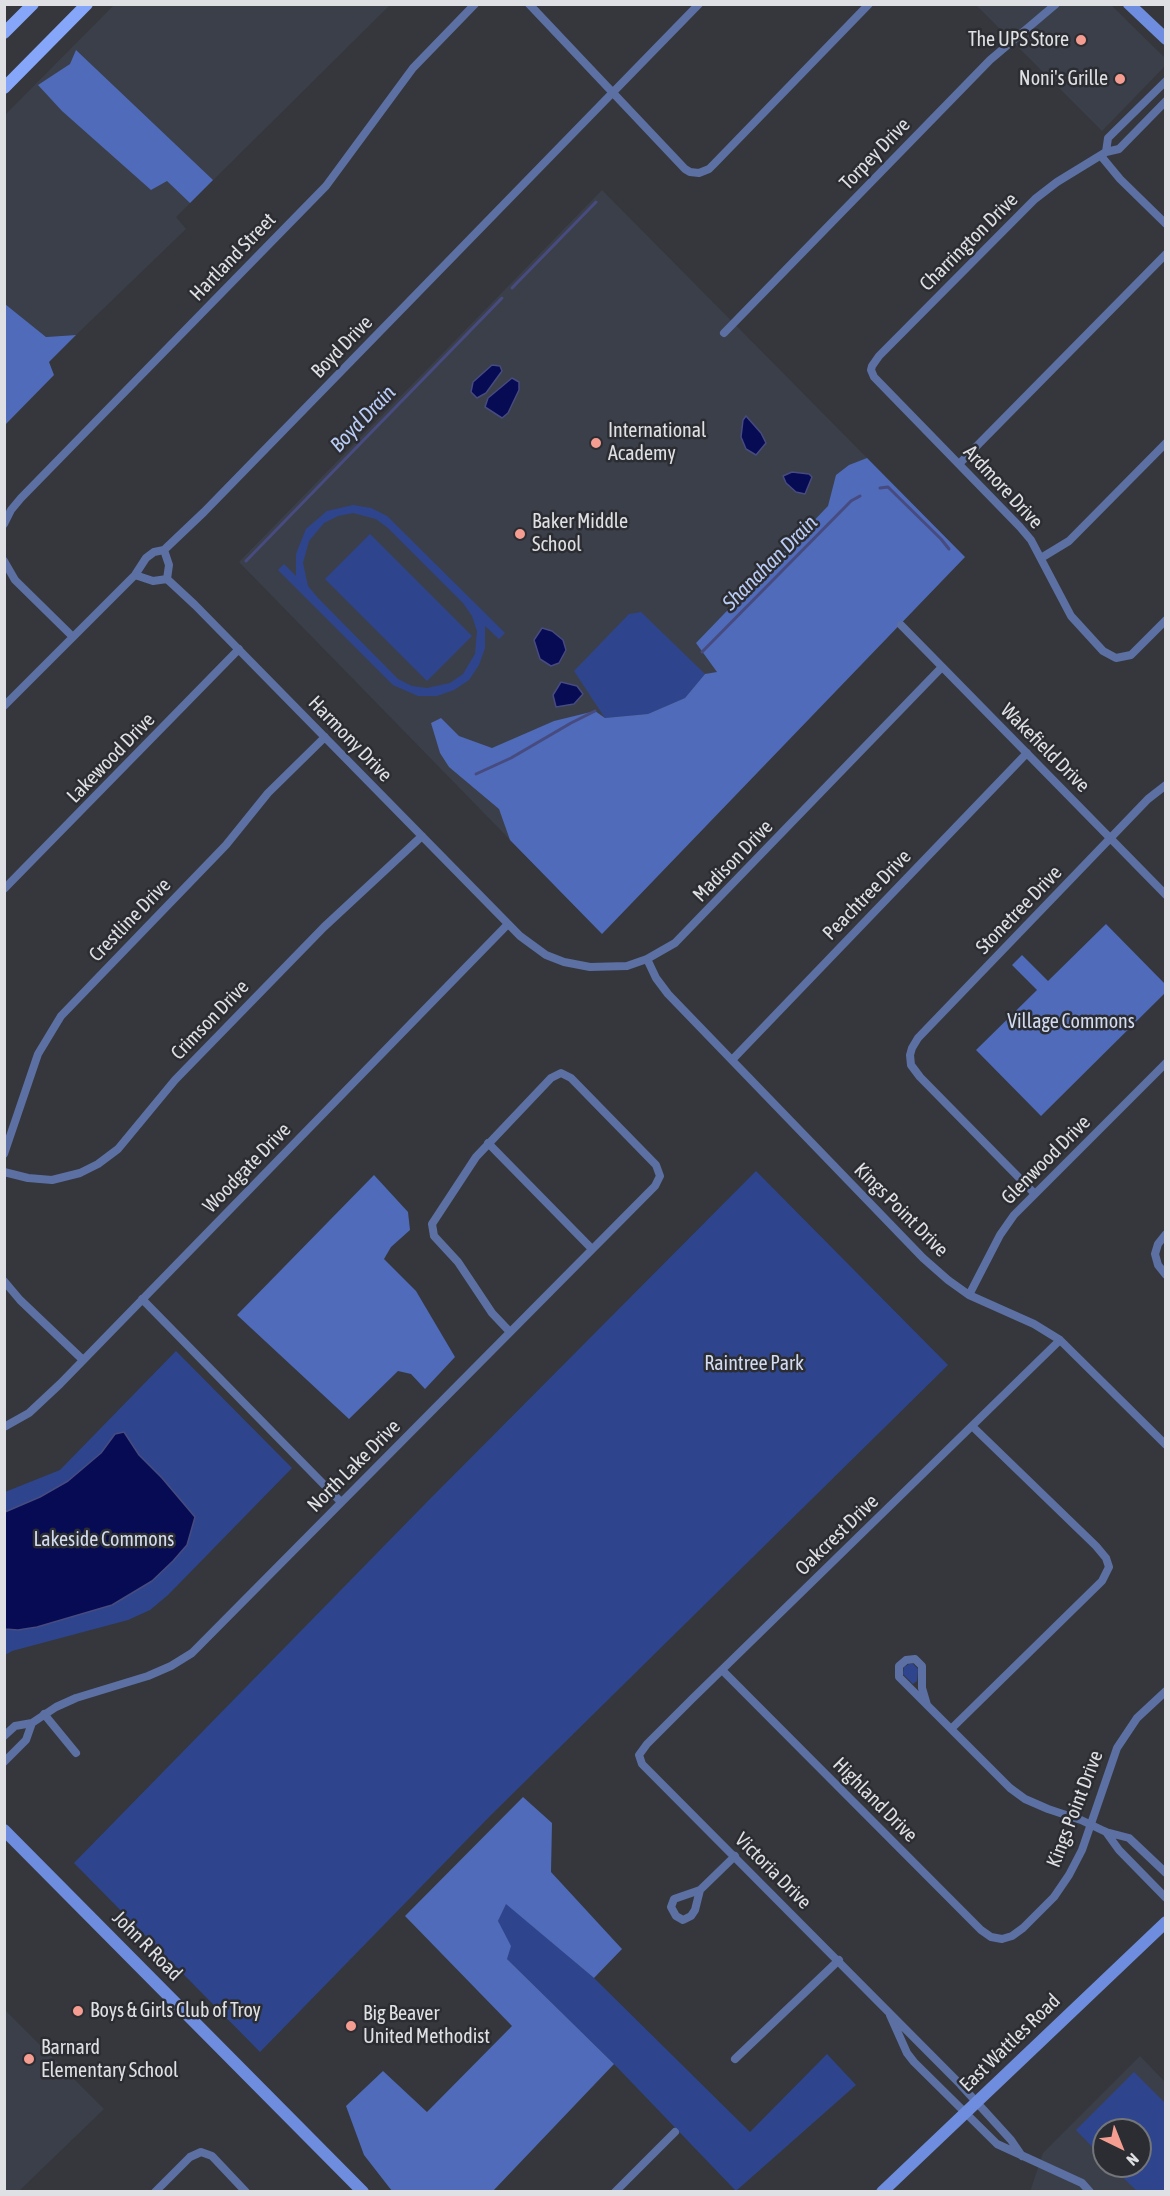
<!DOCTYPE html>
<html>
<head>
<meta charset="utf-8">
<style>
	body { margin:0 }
	#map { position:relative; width:1170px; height:2196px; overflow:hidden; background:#35373c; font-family:"Asap Condensed",sans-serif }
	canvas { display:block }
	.frame { position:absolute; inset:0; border:6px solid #dee0e3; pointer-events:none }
	.north { position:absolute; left:1092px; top:2118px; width:60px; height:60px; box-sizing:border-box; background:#2b2d32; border:2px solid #737579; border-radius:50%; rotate:137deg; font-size:16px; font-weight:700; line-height:24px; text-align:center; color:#dee0e3 }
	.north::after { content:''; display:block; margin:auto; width:21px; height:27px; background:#f59d90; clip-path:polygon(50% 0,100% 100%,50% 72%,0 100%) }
</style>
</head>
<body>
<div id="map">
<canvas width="1170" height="2196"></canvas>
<div class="frame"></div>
<div class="north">N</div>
</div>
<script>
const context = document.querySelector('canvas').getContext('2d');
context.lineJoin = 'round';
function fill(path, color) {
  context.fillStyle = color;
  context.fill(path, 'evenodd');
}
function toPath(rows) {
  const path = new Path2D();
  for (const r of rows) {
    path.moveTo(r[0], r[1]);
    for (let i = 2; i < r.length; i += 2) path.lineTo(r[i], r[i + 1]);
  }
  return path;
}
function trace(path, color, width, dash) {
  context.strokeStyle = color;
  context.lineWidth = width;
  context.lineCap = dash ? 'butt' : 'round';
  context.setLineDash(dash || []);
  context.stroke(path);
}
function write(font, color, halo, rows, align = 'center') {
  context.font = font + ' "Asap Condensed",sans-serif';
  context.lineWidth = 5;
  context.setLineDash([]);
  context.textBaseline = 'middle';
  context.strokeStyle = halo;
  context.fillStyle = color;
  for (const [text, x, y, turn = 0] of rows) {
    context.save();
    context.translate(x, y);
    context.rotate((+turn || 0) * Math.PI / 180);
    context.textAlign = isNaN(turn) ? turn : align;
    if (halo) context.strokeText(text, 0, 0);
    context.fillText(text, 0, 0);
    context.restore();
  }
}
fill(toPath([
	[114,5,390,5,176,217,186,229,76,335,46,337,5,304,5,115],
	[976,5,1111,5,1165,58,1165,66,1102,131],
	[602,190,965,557,602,934,239,562],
	[4,2009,104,2109,19,2191,5,2191],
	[1140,2056,1165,2082,1165,2191,1030,2192,1043,2153],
	[1104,2130,1140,2130,1140,2166,1104,2166]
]), '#3b3f4a');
fill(toPath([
	[353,505,371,508,387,516,505,633,499,639,485,626,485,648,479,665,469,680,454,690,437,696,418,696,393,685,278,570,284,564,296,576,296,554,306,529,327,511],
	[353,513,376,519,388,528,463,603,472,616,477,631,475,654,463,674,450,683,427,688,412,686,398,679,318,598,308,586,303,563,309,541,324,523,338,516],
	[370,534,472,636,427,681,325,579],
	[641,612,705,674,685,698,648,714,605,718,574,671,629,614],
	[756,1171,948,1365,491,1815,260,2052,74,1863,426,1503],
	[176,1351,292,1468,168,1595,150,1610,128,1620,12,1651,5,1655,5,1492,60,1470],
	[909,1664,913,1664,918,1669,917,1681,913,1684,903,1674,904,1667],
	[506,1903,594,1978,750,2132,827,2054,856,2085,736,2191,614,2064,507,1959,498,1921],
	[1134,2072,1165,2103,1165,2191,1137,2191,1111,2166,1140,2166,1140,2130,1104,2130,1104,2159,1076,2130]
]), '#2e458d');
fill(toPath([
	[76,50,213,180,190,203,167,181,151,190,62,111,38,85,70,64],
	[5,304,46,337,76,335,49,362,54,375,5,425],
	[867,458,965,557,602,934,510,840,499,809,449,767,440,753,431,723,441,718,459,736,492,748,554,721,595,711,605,718,648,714,685,698,705,674,717,672,696,643,828,506,836,475,849,465],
	[1106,924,1165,984,1165,993,1041,1116,976,1050,1037,990,1012,965,1022,955,1048,981],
	[374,1175,408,1212,410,1230,391,1247,384,1259,416,1291,455,1357,425,1389,411,1374,398,1371,349,1419,237,1315],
	[523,1797,552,1823,551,1872,622,1949,594,1978,506,1904,498,1921,511,1946,507,1959,614,2064,493,2191,392,2191,364,2155,346,2106,383,2071,427,2112,512,2026,405,1916]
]), '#4f6bb9');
const water = toPath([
	[492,365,500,366,502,371,486,393,477,398,471,392,473,382,492,365],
	[512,378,519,382,519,390,508,413,502,418,485,407,488,398,512,378],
	[746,416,761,433,766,443,756,455,746,449,741,437,743,420,746,416],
	[792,472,809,474,812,477,805,494,796,492,786,483,783,476,792,472],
	[542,628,552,631,563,640,566,650,559,663,551,666,540,659,534,640,542,628],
	[561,682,577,686,583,694,574,704,556,707,553,695,561,682],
	[124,1432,139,1455,162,1478,195,1517,187,1545,173,1561,152,1581,112,1605,37,1627,18,1630,5,1629,5,1512,40,1497,68,1481,101,1453,115,1434,124,1432]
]);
fill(water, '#060b54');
trace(water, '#474b7f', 1.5);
trace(toPath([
	[512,288,596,202],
	[880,488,888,487,941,539,949,549],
	[246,561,502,298],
	[702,652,851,501,860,496],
	[476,774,511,758,571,723,595,711]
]), '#474b7f', 3);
trace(toPath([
	[529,4,685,169,690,172,699,173,709,169,715,163,869,4],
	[1166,101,1119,149,1106,152,1057,182,1035,199,879,356,872,366,871,370,874,377,1020,527,1031,540,1071,616,1103,651,1116,658,1131,655,1166,620],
	[1106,152,1108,138,1166,81],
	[1101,156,1120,179,1166,224],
	[724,333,990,60,1056,4],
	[959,464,1166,254],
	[4,524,11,510,21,498,326,186,413,68,475,4],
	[1041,558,1069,541,1166,443],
	[4,561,15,580,73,637],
	[135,575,153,581,167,579,169,565,164,550],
	[167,579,195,605,520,936,546,955,564,962,590,967,627,966,647,959,675,943,942,667],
	[901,625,1166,895],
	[4,706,135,575,146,558,154,552,164,550,204,512,699,4],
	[4,889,239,649],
	[647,959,656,978,668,994,923,1258,948,1280,969,1295,1034,1324,1060,1340,1166,1445],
	[732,1060,1027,753],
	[488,1143,592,1249],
	[4,1154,38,1054,61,1016,226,845,268,793,325,737],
	[4,1172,28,1178,52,1180,80,1173,98,1164,118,1149,175,1080,324,927,422,836],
	[1035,1194,920,1077,911,1065,910,1055,912,1048,918,1038,1148,799,1166,785],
	[1166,1234,1158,1244,1155,1254,1158,1265,1166,1275],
	[4,1281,20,1300,83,1360],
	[969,1295,1000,1235,1014,1215,1166,1063],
	[142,1299,341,1502],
	[4,1427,29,1413,60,1384,508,924],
	[722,1670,981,1930,991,1937,1002,1939,1012,1936,1023,1928,1054,1897,1069,1875,1082,1850,1117,1748,1137,1718,1166,1691],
	[927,1705,899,1677,899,1666,906,1660,915,1659,922,1666,922,1688,927,1705,1010,1788,1025,1799,1048,1809,1081,1820,1106,1832,1129,1838,1166,1873],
	[44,1714,76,1753],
	[951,1729,1102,1581,1109,1567,1106,1558,1096,1546,972,1426],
	[4,1736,15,1726,32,1723,56,1707,76,1698,148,1676,171,1666,192,1653,655,1186,660,1176,656,1165,571,1078,561,1073,551,1078,476,1157,432,1224,434,1236,458,1262,492,1313,510,1332],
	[4,1762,26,1740,32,1723],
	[1106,1832,1119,1850,1166,1898],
	[700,1890,695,1910,691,1916,683,1920,676,1916,671,1907,674,1899,700,1890,735,1856],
	[890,2015,907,2053,914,2062,997,2144,1082,2183,1090,2192],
	[735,2059,839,1960],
	[1022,2156,1011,2140,960,2084,642,1764,639,1755,647,1744,692,1699,1060,1340],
	[155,2192,190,2157,201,2152,212,2156,246,2192],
	[615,2192,675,2132]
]), '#5c70a3', 8);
trace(toPath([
	[1129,4,1166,39],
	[4,1830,363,2192],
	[882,2192,1166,1922]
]), '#6f8ddf', 12);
trace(toPath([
	[4,33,33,4],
	[4,88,87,4]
]), '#86a6fa', 12);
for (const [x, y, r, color] of [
	[1081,40,6,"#f59d90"],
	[1120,79,6,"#f59d90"],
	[596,443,6,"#f59d90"],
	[520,534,6,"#f59d90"],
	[78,2011,6,"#f59d90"],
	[351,2026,6,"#f59d90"],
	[29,2059,6,"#f59d90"]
]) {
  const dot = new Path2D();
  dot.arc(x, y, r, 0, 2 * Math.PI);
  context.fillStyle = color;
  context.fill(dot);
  trace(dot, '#2b2d32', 2);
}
write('20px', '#dee0e3', '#2b2d32', [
	["The UPS Store",1069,40,"right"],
	["Noni's Grille",1108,79,"right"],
	["International",608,431],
	["Academy",608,454],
	["Baker Middle",532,522],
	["School",532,545],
	["Boys & Girls Club of Troy",90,2011],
	["Big Beaver",363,2014],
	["United Methodist",363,2037],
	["Barnard",41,2048],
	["Elementary School",41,2071]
], 'left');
write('20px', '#dee0e3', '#2b2d32', [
	["Torpey Drive",875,154,-46],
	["Charrington Drive",969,242,-45],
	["Hartland Street",233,257,-46],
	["Boyd Drive",342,347,-46],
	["Ardmore Drive",1003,487,47],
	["Harmony Drive",350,739,46],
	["Wakefield Drive",1045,748,45],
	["Lakewood Drive",111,758,-46],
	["Madison Drive",733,861,-46],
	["Peachtree Drive",867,895,-46],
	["Stonetree Drive",1019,910,-46],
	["Crestline Drive",130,920,-46],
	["Crimson Drive",210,1020,-46],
	["Glenwood Drive",1046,1160,-45],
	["Woodgate Drive",247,1168,-46],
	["Kings Point Drive",901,1210,45],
	["North Lake Drive",354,1466,-45],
	["Oakcrest Drive",837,1535,-44],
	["Highland Drive",875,1800,45],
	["Kings Point Drive",1075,1809,-69],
	["Victoria Drive",773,1871,45],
	["John R Road",147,1946,45],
	["East Wattles Road",1010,2043,-44]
]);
write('20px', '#d2dbf0', '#2b2d32', [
	["Village Commons",1071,1022],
	["Raintree Park",754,1364],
	["Lakeside Commons",104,1540]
]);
write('italic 21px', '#baccf6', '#2b2d32', [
	["Boyd Drain",363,419,-46],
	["Shanahan Drain",770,563,-45]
]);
</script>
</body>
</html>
